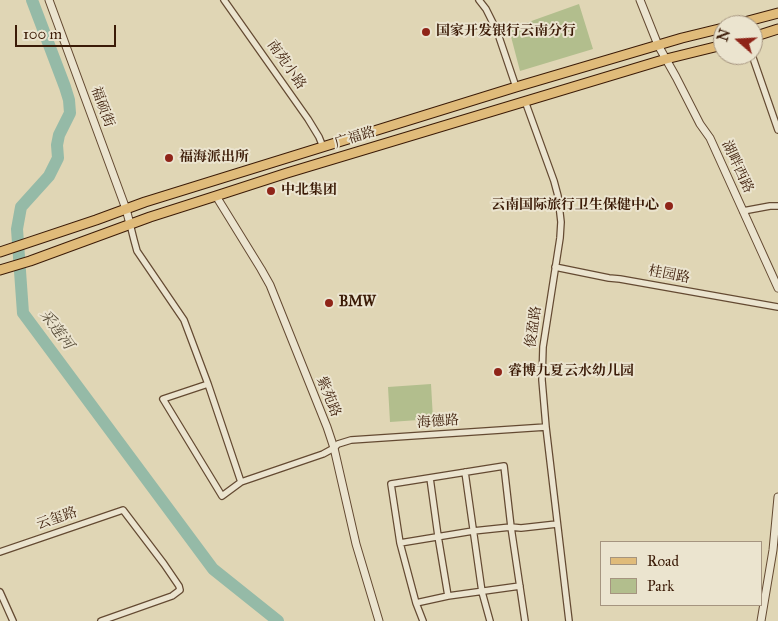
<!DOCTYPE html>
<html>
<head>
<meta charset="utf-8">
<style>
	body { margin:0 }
	#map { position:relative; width:778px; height:621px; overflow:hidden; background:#e0d6b5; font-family:"IM FELL Great Primer",serif }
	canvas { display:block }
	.legend { position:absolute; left:600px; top:541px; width:162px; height:65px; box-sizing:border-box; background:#ebe4cf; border:1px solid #a5947f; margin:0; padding:6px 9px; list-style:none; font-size:15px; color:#3b1b07 }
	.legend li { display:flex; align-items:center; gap:10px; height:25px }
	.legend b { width:25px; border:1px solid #a5947f }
	.north { position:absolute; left:713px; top:15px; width:50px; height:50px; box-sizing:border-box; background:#ebe4cf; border:1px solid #a5947f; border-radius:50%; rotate:289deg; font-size:14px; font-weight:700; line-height:20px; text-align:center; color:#3b1b07 }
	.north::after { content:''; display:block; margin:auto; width:18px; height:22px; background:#8f2418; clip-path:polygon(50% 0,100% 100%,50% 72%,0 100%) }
	.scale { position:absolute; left:15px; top:25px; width:101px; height:22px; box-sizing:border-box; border:2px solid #3b1b07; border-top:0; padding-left:6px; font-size:15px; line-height:18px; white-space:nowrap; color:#3b1b07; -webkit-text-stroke:4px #ebe4cf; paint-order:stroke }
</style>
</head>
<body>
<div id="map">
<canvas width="778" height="621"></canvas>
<ul class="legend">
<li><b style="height:6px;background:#e0bb7a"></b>Road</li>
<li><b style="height:14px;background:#b2be8d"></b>Park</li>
</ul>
<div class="north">N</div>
<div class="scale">100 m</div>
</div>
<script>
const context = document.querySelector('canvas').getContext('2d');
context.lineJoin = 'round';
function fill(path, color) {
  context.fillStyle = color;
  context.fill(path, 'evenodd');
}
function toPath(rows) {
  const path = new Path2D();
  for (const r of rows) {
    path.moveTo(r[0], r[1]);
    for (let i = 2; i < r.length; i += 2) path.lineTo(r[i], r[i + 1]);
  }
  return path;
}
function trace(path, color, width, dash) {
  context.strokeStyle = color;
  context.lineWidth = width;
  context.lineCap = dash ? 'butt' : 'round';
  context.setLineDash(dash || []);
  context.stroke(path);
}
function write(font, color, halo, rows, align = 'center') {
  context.font = font + ' "IM FELL Great Primer","Noto Serif SC",serif';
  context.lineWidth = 4;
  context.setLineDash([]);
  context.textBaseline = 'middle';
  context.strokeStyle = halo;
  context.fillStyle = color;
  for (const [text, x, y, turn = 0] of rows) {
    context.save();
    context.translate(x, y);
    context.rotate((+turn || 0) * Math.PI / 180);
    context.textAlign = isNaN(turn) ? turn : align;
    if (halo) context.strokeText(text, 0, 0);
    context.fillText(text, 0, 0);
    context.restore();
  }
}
fill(toPath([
	[579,4,593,49,520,71,509,29],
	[431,384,433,419,390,422,388,387]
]), '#b2be8d');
trace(toPath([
	[32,0,65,87,69,100,70,113,59,135,57,145,58,158,49,176,21,207,17,229,23,313,213,569,278,621]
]), '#95baa7', 12);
const minor = toPath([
	[224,0,308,119,319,137,323,147],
	[479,0,486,9,497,31,516,87],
	[752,55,778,130],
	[525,101,554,181,558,196,561,222,560,238,543,347,542,380,546,427,569,621],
	[743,211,770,206,778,206],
	[130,224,134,240,137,251,184,320,208,384,241,482,222,496,163,399,208,384],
	[555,267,609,278,620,279,778,307],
	[465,472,482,592,490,621],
	[241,482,323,454,334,448,338,444,351,440,546,427],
	[400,543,473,531,511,527,521,528,557,524],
	[0,552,123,510,164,564,179,586,180,590,172,596,101,621],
	[0,592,13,621],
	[448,596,520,586],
	[416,603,448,596,438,536,430,478],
	[423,621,416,603,400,543,391,484,504,466,511,527,525,621]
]);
const tertiary = toPath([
	[49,0,126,209,130,224],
	[640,0,658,45,676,77,700,124,710,138,778,288],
	[216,196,261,269,270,285,327,427,334,448,356,544,379,621],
	[761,621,773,550,778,497]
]);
const primary = toPath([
	[733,25,778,13],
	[753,37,778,29],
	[0,252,96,220,145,202,516,87,682,38,723,28],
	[0,270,30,261,150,217,216,196,287,173,666,59,723,45]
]);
trace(minor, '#644a32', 8);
trace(tertiary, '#644a32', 9);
trace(primary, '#3b1b07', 11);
trace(minor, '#ebe4cf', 5.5);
trace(tertiary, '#ebe4cf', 7);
trace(primary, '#e0bb7a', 9);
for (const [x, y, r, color] of [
	[426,32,5,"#8f2418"],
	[169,158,5,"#8f2418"],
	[271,191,5,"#8f2418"],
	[669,206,5,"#8f2418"],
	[329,303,5,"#8f2418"],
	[498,372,5,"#8f2418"]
]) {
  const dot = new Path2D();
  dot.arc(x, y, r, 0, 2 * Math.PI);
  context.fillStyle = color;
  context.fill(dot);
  trace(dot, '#ebe4cf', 2);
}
write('bold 14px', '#3b1b07', '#ebe4cf', [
	["国家开发银行云南分行",436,32],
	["福海派出所",179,158],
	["中北集团",281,191],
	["云南国际旅行卫生保健中心",659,206,"right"],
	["BMW",339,303],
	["睿博九夏云水幼儿园",508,372]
], 'left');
write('14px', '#3b1b07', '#ebe4cf', [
	["南苑小路",286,65,55],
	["福硕街",102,107,70],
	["广福路",355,138,-17],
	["湖畔西路",737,167,65],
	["桂园路",669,275,11],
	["俊盈路",534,327,-82],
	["紫苑路",328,397,68],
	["海德路",438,422,-4],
	["云玺路",57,519,-19]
]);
write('italic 15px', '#564b37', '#ebe4cf', [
	["采莲河",56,330,53]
]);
</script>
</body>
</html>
